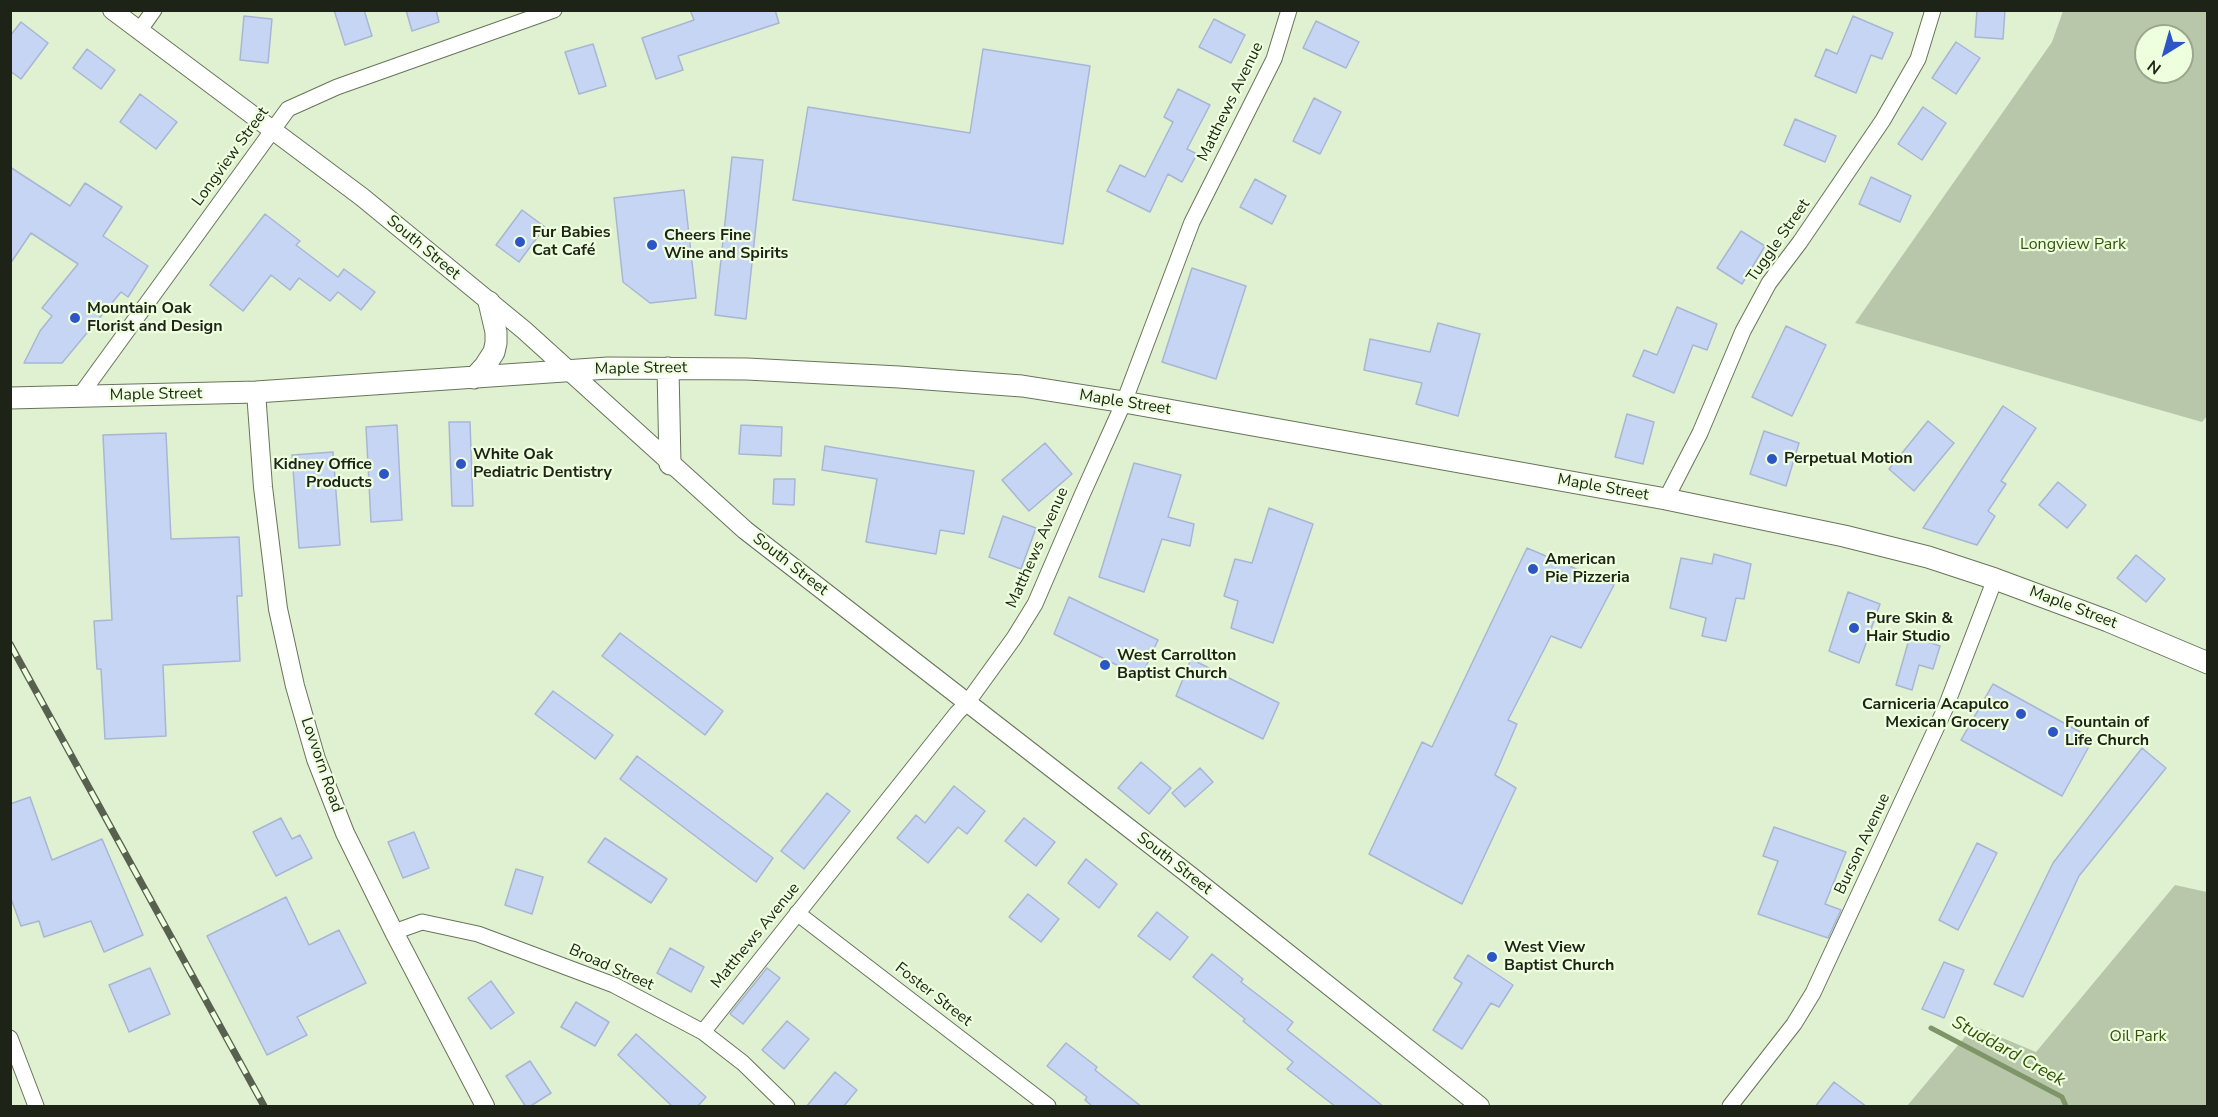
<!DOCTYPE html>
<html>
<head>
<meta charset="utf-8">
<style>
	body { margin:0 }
	#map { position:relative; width:2218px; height:1117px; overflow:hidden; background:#e0f1d1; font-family:"Nunito Sans",sans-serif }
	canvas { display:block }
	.frame { position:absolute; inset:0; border:12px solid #1d2317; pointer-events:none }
	.north { position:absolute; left:2134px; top:24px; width:60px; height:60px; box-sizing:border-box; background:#eeffde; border:2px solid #9aa78e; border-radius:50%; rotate:217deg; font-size:16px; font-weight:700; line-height:24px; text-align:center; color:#1d2317 }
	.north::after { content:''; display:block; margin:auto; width:21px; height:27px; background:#2e55c5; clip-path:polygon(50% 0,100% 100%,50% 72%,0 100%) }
</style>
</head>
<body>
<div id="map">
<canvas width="2218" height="1117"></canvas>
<div class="frame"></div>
<div class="north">N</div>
</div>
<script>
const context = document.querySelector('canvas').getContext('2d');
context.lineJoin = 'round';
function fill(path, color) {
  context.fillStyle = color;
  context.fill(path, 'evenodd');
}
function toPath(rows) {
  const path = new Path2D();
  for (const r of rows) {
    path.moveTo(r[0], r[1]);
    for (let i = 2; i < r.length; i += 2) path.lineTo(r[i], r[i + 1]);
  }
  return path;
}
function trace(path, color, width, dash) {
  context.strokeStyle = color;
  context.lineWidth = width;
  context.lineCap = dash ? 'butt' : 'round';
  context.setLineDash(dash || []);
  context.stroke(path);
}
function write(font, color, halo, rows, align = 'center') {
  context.font = font + ' "Nunito Sans",sans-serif';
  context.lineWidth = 4.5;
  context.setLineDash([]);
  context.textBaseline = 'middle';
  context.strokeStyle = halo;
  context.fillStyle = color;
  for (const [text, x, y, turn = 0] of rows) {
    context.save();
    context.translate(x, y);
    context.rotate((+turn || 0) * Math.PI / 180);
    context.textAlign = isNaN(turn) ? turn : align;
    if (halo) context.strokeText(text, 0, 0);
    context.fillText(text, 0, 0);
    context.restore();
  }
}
fill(toPath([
	[2063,11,2207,11,2208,415,2202,422,1855,323,2052,42],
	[2146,36,2182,36,2182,72,2146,72],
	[2175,885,2207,892,2207,1106,1907,1106,1974,1026,2036,1052]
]), '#b8c7aa');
trace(toPath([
	[1931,1028,2062,1097,2066,1106]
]), '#7e9567', 5);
const building = toPath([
	[334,10,364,10,372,36,345,45,334,10],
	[406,10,436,10,439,22,412,31,406,10],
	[690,10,775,10,779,23,678,56,683,70,656,79,642,38,694,20,690,10],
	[1977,10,2005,10,2003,39,1975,37,1977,10],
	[244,16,272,19,268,63,240,60,244,16],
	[1853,16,1893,33,1882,59,1871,55,1856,93,1815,76,1826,49,1837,54,1853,16],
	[1214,19,1245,35,1231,63,1199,47,1214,19],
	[1316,21,1359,42,1346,68,1303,48,1316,21],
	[21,22,48,43,21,79,10,71,10,36,21,22],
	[1956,42,1980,58,1956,94,1932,78,1956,42],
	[593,44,606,86,579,94,565,52,593,44],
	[87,49,115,70,101,89,73,68,87,49],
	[983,49,1090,66,1063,244,793,200,808,107,970,133,983,49],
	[1178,89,1210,105,1187,149,1197,154,1182,182,1168,174,1150,212,1107,191,1120,165,1145,177,1173,122,1164,117,1178,89],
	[140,94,177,122,156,149,120,122,140,94],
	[1314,98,1341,112,1320,154,1293,141,1314,98],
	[1923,107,1946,123,1922,160,1898,144,1923,107],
	[1795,119,1836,136,1825,162,1784,145,1795,119],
	[732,157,763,160,746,319,715,315,732,157],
	[10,167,70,206,85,183,122,207,103,236,148,266,128,297,121,292,62,363,24,363,40,331,52,316,42,308,78,264,31,233,10,264,10,167],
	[1871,177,1911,196,1900,222,1859,204,1871,177],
	[1255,179,1286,196,1272,224,1240,207,1255,179],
	[684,190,696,298,650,303,623,282,614,198,684,190],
	[522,210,545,227,519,262,496,245,522,210],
	[265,214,300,241,296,245,338,277,344,269,375,292,361,310,338,292,330,301,299,278,290,290,271,275,243,311,210,285,265,214],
	[1741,231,1765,246,1742,284,1717,268,1741,231],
	[1192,268,1246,286,1216,379,1162,362,1192,268],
	[1677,307,1717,324,1707,350,1693,345,1674,393,1633,376,1644,350,1657,355,1677,307],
	[1438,323,1480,334,1458,416,1416,404,1422,383,1364,370,1370,339,1430,352,1438,323],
	[1786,326,1826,345,1792,416,1752,397,1786,326],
	[2003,406,2036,428,2001,481,2006,484,1988,511,1995,516,1977,545,1923,528,2003,406],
	[1627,414,1654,422,1643,464,1615,457,1627,414],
	[1928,421,1954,443,1914,491,1889,469,1928,421],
	[449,422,470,422,473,506,452,506,449,422],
	[397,425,402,520,371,522,366,427,397,425],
	[741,425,782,427,781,456,739,454,741,425],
	[1764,431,1799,443,1786,486,1750,474,1764,431],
	[166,433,171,539,239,537,242,596,237,596,240,661,163,665,166,736,105,739,101,669,97,669,94,621,112,620,103,435,166,433],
	[1045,443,1072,474,1029,511,1002,480,1045,443],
	[825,446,974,471,964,534,940,530,936,554,866,542,877,479,822,470,825,446],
	[333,452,340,545,299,548,292,455,333,452],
	[1134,463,1181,475,1168,517,1194,524,1190,546,1162,539,1144,592,1099,577,1134,463],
	[774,479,795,479,794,505,773,504,774,479],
	[2058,482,2086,505,2067,528,2039,505,2058,482],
	[1269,508,1313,524,1273,643,1231,628,1238,601,1224,596,1235,559,1252,563,1269,508],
	[1003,516,1036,528,1021,569,989,557,1003,516],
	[1527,548,1614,585,1581,648,1551,636,1508,720,1517,724,1495,775,1516,788,1462,904,1369,854,1422,742,1432,747,1527,548],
	[1714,554,1751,564,1744,599,1736,598,1726,641,1702,636,1706,618,1670,608,1681,558,1712,564,1714,554],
	[2136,555,2165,579,2146,602,2117,578,2136,555],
	[1848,592,1880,604,1859,663,1829,651,1848,592],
	[1069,597,1158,640,1141,677,1054,634,1069,597],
	[620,633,723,711,705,735,602,656,620,633],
	[1910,636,1940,646,1933,669,1919,665,1912,690,1896,685,1910,636],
	[1191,659,1279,703,1263,739,1176,696,1191,659],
	[1993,684,2093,739,2062,796,1961,740,1993,684],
	[553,691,613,735,595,759,535,714,553,691],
	[2142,748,2166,768,2079,876,2023,997,1994,984,2053,863,2142,748],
	[637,756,773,858,756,882,620,779,637,756],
	[1141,762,1171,788,1149,814,1118,788,1141,762],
	[1200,768,1213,782,1185,807,1172,793,1200,768],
	[954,786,985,811,967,834,958,827,928,863,897,838,916,815,925,823,954,786],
	[827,793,850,811,804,869,781,851,827,793],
	[30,797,52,860,102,839,143,935,104,952,91,921,44,937,39,921,21,926,10,896,10,804,30,797],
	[281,818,292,839,300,835,312,858,276,876,253,832,281,818],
	[1024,818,1055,842,1036,866,1005,841,1024,818],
	[1774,827,1846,852,1825,904,1841,910,1828,938,1758,914,1778,861,1763,856,1774,827],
	[414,832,429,868,403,878,388,842,414,832],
	[605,838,667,879,651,903,588,862,605,838],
	[1977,843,1997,853,1958,930,1939,920,1977,843],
	[1086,859,1117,884,1099,908,1068,883,1086,859],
	[516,869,543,877,532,914,505,905,516,869],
	[1028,894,1059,919,1041,942,1009,917,1028,894],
	[286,897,309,945,339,930,366,983,297,1017,307,1035,267,1055,207,936,286,897],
	[1157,912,1188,937,1170,960,1138,936,1157,912],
	[670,948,704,967,691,992,657,973,670,948],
	[1212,954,1243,979,1241,982,1293,1022,1287,1030,1384,1107,1336,1107,1287,1069,1293,1062,1243,1021,1245,1019,1193,977,1212,954],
	[1468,955,1513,985,1499,1007,1491,1003,1462,1049,1433,1030,1462,983,1454,978,1468,955],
	[1944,962,1964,970,1944,1018,1922,1009,1944,962],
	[150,968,170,1014,129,1032,109,985,150,968],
	[767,968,780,978,743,1024,730,1014,767,968],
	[491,981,514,1013,491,1029,468,998,491,981],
	[576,1002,609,1022,595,1046,561,1027,576,1002],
	[787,1021,809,1039,784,1069,762,1050,787,1021],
	[636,1034,706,1097,697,1107,673,1107,618,1055,636,1034],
	[1066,1043,1097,1067,1095,1070,1142,1107,1093,1107,1085,1100,1087,1097,1047,1066,1066,1043],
	[530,1061,551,1093,529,1107,526,1107,506,1076,530,1061],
	[835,1072,857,1090,843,1107,806,1107,835,1072],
	[1834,1082,1867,1107,1815,1107,1834,1082]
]);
fill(building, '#c6d5f4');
trace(building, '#a8b6d4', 1.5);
const minor = toPath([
	[139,31,154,10],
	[79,397,288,109,337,87,554,10],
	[1666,499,1700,433,1743,331,1769,283,1800,242,1883,120,1918,59,1933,10],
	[797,913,1048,1106],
	[394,932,422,922,478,934,614,985,703,1032,743,1063,787,1106],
	[703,1032,957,713,967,703,1014,638,1035,604,1082,495,1124,402,1192,222,1274,59,1289,10],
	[10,1038,36,1106],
	[1730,1106,1794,1024,1813,993,1945,709,1995,579]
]);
const tertiary = toPath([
	[112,10,362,197,524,330,745,530,1192,877,1480,1106],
	[256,392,263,487,278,609,295,686,316,759,345,833,394,932,485,1106]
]);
const secondary = toPath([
	[668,368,670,464],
	[474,378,485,366,494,352,496,343,496,332,489,302],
	[10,398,256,392,608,368,747,369,899,377,1022,386,1124,402,1666,499,1844,536,1928,557,1995,579,2108,621,2208,663]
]);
trace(minor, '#677559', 17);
trace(tertiary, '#677559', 20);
trace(secondary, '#677559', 23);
trace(minor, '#fff', 15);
trace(tertiary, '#fff', 18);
trace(secondary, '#fff', 21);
const rail = toPath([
	[10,644,264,1106]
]);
trace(rail, '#58614f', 7);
trace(rail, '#eeffde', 4.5, [14]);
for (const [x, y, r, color] of [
	[520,242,6,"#2e55c5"],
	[652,245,6,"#2e55c5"],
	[75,318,6,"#2e55c5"],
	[1772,459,6,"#2e55c5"],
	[461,464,6,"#2e55c5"],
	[384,474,6,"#2e55c5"],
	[1533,569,6,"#2e55c5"],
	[1854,628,6,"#2e55c5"],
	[1105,665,6,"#2e55c5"],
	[2021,714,6,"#2e55c5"],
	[2053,732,6,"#2e55c5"],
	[1492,957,6,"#2e55c5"]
]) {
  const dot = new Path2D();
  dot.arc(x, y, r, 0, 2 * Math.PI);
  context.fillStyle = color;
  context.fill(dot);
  trace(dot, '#eeffde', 2);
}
write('16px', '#1d2317', '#eeffde', [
	["Matthews Avenue",1231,102,-64],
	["Longview Street",231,157,-54],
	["Tuggle Street",1779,241,-55],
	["South Street",423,248,40],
	["Maple Street",641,369,-1],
	["Maple Street",156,395,-1],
	["Maple Street",1125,403,9],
	["Maple Street",1603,488,10],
	["Matthews Avenue",1038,548,-66],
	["South Street",790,565,38],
	["Maple Street",2073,608,21],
	["Lovvorn Road",321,765,71],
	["Burson Avenue",1863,844,-65],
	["South Street",1174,864,38],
	["Matthews Avenue",756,936,-51],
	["Broad Street",611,968,24],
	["Foster Street",933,995,38]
]);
write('bold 16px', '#1d2317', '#eeffde', [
	["Fur Babies",532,233],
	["Cat Café",532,251],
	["Cheers Fine",664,236],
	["Wine and Spirits",664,254],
	["Mountain Oak",87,309],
	["Florist and Design",87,327],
	["White Oak",473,455],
	["Pediatric Dentistry",473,473],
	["Perpetual Motion",1784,459],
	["Kidney Office",372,465,"right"],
	["Products",372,483,"right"],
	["American",1545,560],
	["Pie Pizzeria",1545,578],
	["Pure Skin &",1866,619],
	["Hair Studio",1866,637],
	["West Carrollton",1117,656],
	["Baptist Church",1117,674],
	["Carniceria Acapulco",2009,705,"right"],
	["Mexican Grocery",2009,723,"right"],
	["Fountain of",2065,723],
	["Life Church",2065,741],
	["West View",1504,948],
	["Baptist Church",1504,966]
], 'left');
write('16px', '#36530b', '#eeffde', [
	["Longview Park",2073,245],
	["Oil Park",2138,1037]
]);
write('italic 18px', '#345108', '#eeffde', [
	["Studdard Creek",2008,1052,29]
]);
</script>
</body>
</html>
